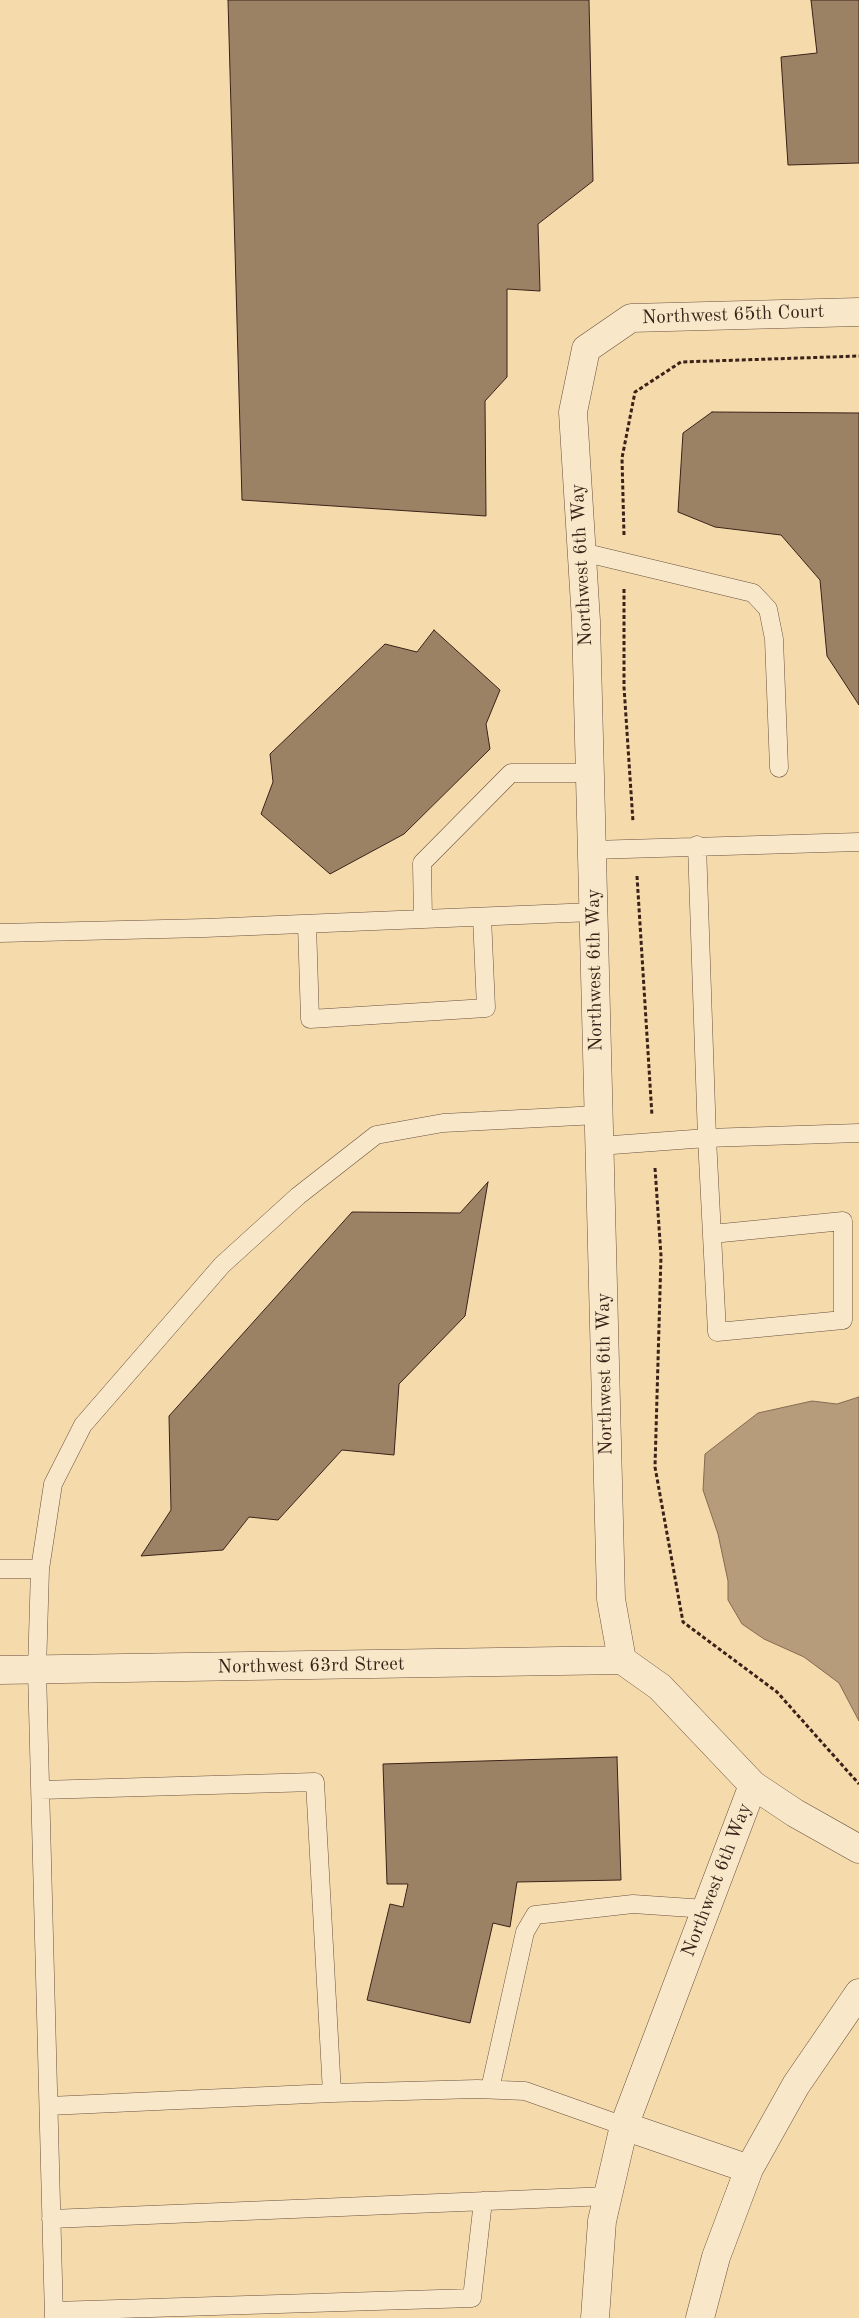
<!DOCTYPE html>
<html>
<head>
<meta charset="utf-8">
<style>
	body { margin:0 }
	canvas { display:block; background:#f5dbac }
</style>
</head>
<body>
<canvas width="859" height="2318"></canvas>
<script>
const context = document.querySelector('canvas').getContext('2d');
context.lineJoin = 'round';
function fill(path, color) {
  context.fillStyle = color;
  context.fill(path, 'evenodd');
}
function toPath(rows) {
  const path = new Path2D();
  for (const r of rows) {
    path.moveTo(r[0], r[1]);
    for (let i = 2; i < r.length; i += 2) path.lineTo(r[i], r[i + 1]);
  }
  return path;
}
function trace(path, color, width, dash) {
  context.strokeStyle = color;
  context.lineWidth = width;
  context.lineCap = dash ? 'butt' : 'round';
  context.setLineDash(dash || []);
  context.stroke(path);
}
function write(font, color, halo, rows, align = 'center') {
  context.font = font + ' "Old Standard TT",serif';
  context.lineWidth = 4;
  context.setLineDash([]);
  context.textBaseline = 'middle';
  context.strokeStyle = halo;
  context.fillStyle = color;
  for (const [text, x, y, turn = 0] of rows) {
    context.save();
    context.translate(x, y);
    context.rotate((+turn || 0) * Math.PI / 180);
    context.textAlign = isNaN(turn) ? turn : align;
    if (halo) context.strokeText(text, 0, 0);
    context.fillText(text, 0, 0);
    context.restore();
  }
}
const water = toPath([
	[859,1397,859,1721,839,1683,804,1657,764,1639,742,1624,728,1600,728,1581,718,1534,703,1490,705,1454,758,1413,812,1401,837,1404,859,1397]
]);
fill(water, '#b69c7a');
trace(water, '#856b53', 1);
const building = toPath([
	[228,0,589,0,593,181,538,224,540,291,507,289,507,377,485,401,486,516,242,500,228,0],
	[811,0,859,0,859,163,788,165,781,57,817,53,811,0],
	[712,412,859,413,859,705,827,656,820,580,781,535,715,527,678,512,683,433,712,412],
	[434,630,500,690,486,724,490,749,404,834,330,874,261,814,273,782,270,754,385,644,417,652,434,630],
	[488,1182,465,1316,399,1384,394,1455,342,1450,278,1520,249,1517,223,1550,141,1556,171,1510,169,1416,352,1212,460,1213,488,1182],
	[617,1757,621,1880,517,1882,510,1927,493,1923,470,2023,367,2000,390,1904,403,1907,408,1884,387,1884,383,1764,617,1757]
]);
fill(building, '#9c8265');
trace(building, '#3b2219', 1);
const service = toPath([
	[582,552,753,593,768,609,774,639,779,768],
	[697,845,707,1138,717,1332,843,1320,843,1221,712,1234],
	[592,850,859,842],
	[423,919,422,863,511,773,590,773],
	[307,924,310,1019,486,1008,482,917],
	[0,933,205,928,593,912],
	[599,1146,707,1138,859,1133],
	[0,1569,40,1569],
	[41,1790,315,1782,332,2093,477,2089,525,2091,624,2126],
	[490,2089,525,1932,535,1915,633,1904,706,1909],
	[49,2106,332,2093],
	[51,2219,608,2196],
	[54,2311,472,2298,483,2201],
	[54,2318,37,1670,40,1569,53,1484,83,1425,222,1265,298,1196,376,1135,443,1123,598,1115]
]);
const minor = toPath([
	[859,312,631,318,586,349,573,412,586,621,611,1599,622,1660,660,1687,753,1785,795,1813,859,1849],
	[0,1670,622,1660],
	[624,2126,749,2169],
	[595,2318,602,2221,624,2126,753,1785],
	[700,2318,716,2257,749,2169,796,2085,859,1993]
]);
trace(service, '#6a503e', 19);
trace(minor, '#6a503e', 29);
trace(toPath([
	[624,535,622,458,635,392,681,362,859,356],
	[624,589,624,687,633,822],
	[637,876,652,1116],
	[655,1168,661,1256,655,1467,683,1622,777,1692,859,1784]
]), '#3b2219', 3, [4, 2.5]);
trace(service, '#f8e8c9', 18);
trace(minor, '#f8e8c9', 28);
write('19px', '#3b2219', '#f8e8c9', [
	["Northwest 65th Court",733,315,-2],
	["Northwest 6th Way",582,565,-93],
	["Northwest 6th Way",595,970,-91],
	["Northwest 6th Way",605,1374,-91],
	["Northwest 63rd Street",311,1666,-1],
	["Northwest 6th Way",717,1880,-69]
]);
</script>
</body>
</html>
